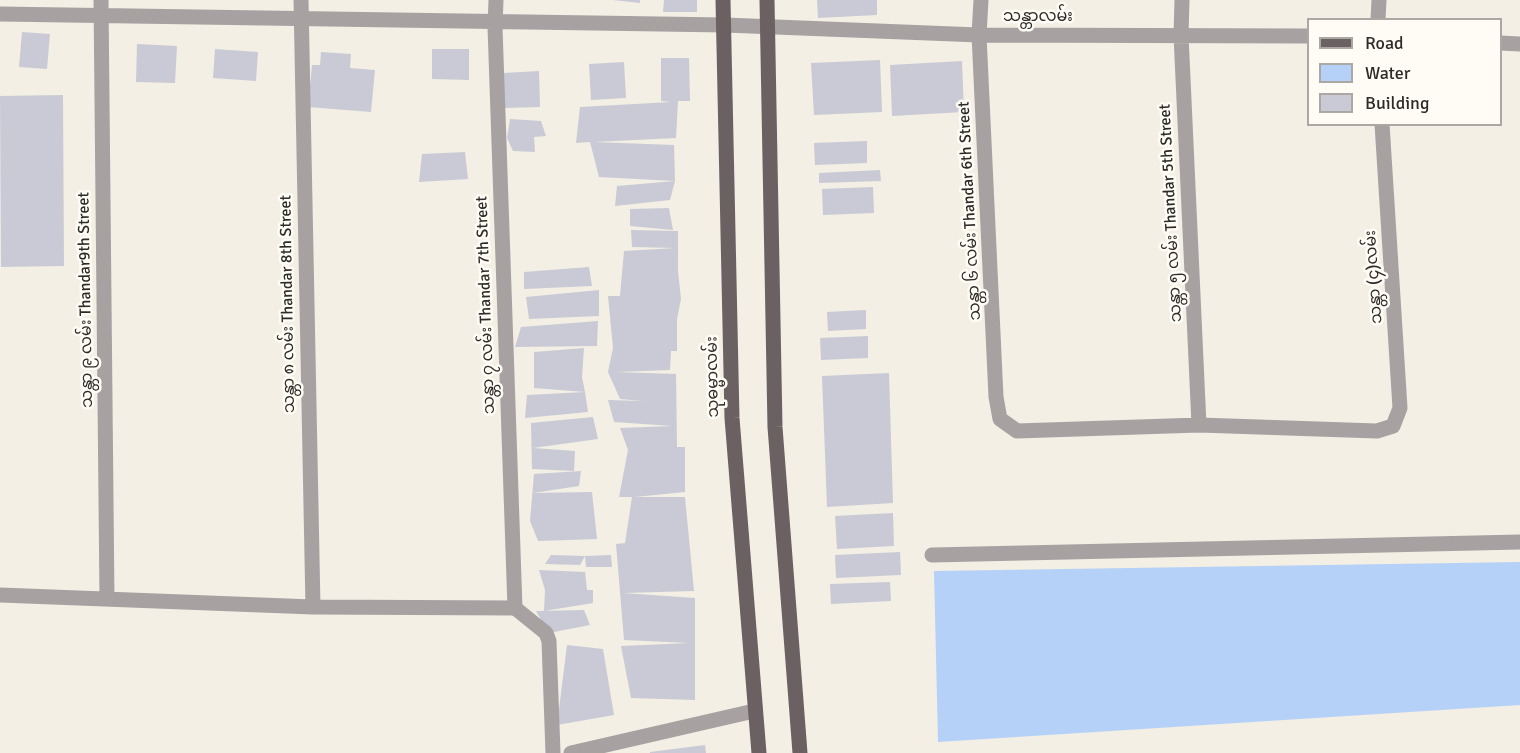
<!DOCTYPE html>
<html>
<head>
<meta charset="utf-8">
<style>
	body { margin:0 }
	#map { position:relative; width:1520px; height:753px; overflow:hidden; background:#f3efe4; font-family:Signika,sans-serif }
	canvas { display:block }
	.legend { position:absolute; left:1307px; top:18px; width:195px; height:108px; box-sizing:border-box; background:#fffcf6; border:2px solid #aba8a3; margin:0; padding:8px 10px; list-style:none; font-size:18px; color:#2d2b27 }
	.legend li { display:flex; align-items:center; gap:12px; height:30px }
	.legend b { width:30px; border:2px solid #aba8a3 }
</style>
</head>
<body>
<div id="map">
<canvas width="1520" height="753"></canvas>
<ul class="legend">
<li><b style="height:8px;background:#6b6162"></b>Road</li>
<li><b style="height:16px;background:#b6d1f8"></b>Water</li>
<li><b style="height:16px;background:#c9cad5"></b>Building</li>
</ul>
</div>
<script>
const context = document.querySelector('canvas').getContext('2d');
context.lineJoin = 'round';
function fill(path, color) {
  context.fillStyle = color;
  context.fill(path, 'evenodd');
}
function toPath(rows) {
  const path = new Path2D();
  for (const r of rows) {
    path.moveTo(r[0], r[1]);
    for (let i = 2; i < r.length; i += 2) path.lineTo(r[i], r[i + 1]);
  }
  return path;
}
function trace(path, color, width, dash) {
  context.strokeStyle = color;
  context.lineWidth = width;
  context.lineCap = dash ? 'butt' : 'round';
  context.setLineDash(dash || []);
  context.stroke(path);
}
function write(font, color, halo, rows, align = 'center') {
  context.font = font + ' Signika,"Noto Sans Myanmar",sans-serif';
  context.lineWidth = 5;
  context.setLineDash([]);
  context.textBaseline = 'middle';
  context.strokeStyle = halo;
  context.fillStyle = color;
  for (const [text, x, y, turn = 0] of rows) {
    context.save();
    context.translate(x, y);
    context.rotate((+turn || 0) * Math.PI / 180);
    context.textAlign = isNaN(turn) ? turn : align;
    if (halo) context.strokeText(text, 0, 0);
    context.fillText(text, 0, 0);
    context.restore();
  }
}
fill(toPath([
	[1520,562,1520,705,938,742,934,571]
]), '#b6d1f8');
fill(toPath([
	[613,0,640,0,640,3],
	[664,0,697,0,697,12,663,12],
	[817,0,877,0,877,15,818,18],
	[22,32,50,34,47,69,19,67],
	[137,44,177,46,175,83,136,82],
	[215,49,258,52,256,81,213,78],
	[432,49,469,49,469,80,432,79],
	[321,52,351,54,350,68,375,70,371,112,308,107,312,65,320,65],
	[661,58,689,58,690,101,678,101,676,138,594,142,674,145,675,181,670,200,615,206,617,186,675,181,599,177,590,142,576,143,580,107,671,102,661,101],
	[880,60,882,112,814,115,811,63],
	[962,61,964,112,892,116,890,65],
	[624,62,626,98,591,100,589,64],
	[539,71,540,107,504,108,503,73],
	[63,95,64,266,1,267,0,96],
	[510,119,541,121,546,136,534,137,535,152,513,151,507,138],
	[867,141,867,163,815,165,814,143],
	[465,152,468,179,419,182,422,154],
	[880,170,881,181,819,183,819,173],
	[873,187,874,213,823,215,822,189],
	[669,208,673,230,630,226,630,209],
	[631,230,678,231,678,271,681,299,677,319,677,351,671,351,670,370,616,372,676,374,677,447,685,447,685,492,635,497,685,497,694,591,623,593,695,598,695,700,631,698,621,646,689,643,624,640,616,544,625,543,632,497,619,497,628,450,620,428,673,426,614,422,608,400,643,401,620,399,608,372,613,348,608,296,620,296,624,251,675,248,632,247],
	[589,267,592,286,524,289,524,272],
	[599,290,599,316,529,319,526,297],
	[866,310,866,329,828,331,827,312],
	[598,321,597,346,515,347,521,327],
	[868,336,868,358,821,360,820,338],
	[584,348,582,377,585,392,534,388,534,352],
	[889,373,893,503,827,507,822,376],
	[585,392,588,412,525,418,527,395],
	[593,417,598,439,533,448,575,451,574,471,532,469,531,423],
	[581,471,579,486,533,493,592,492,597,539,538,541,530,521,534,474],
	[893,513,894,546,837,549,835,516],
	[900,552,901,575,836,578,835,555],
	[551,555,585,556,580,565,545,564],
	[611,555,612,567,586,567,585,556],
	[539,570,585,572,587,590,593,590,593,603,544,611,545,590],
	[890,582,891,601,831,604,830,584],
	[584,610,590,625,549,633,536,611],
	[567,645,603,649,614,715,557,725],
	[705,745,706,753,650,753,650,752]
]), '#c9cad5');
trace(toPath([
	[515,608,546,633,549,641,553,753]
]), '#a7a1a2', 15);
trace(toPath([
	[101,0,107,599],
	[301,0,313,607],
	[981,0,979,35,996,397,1000,419,1017,431,1199,425,1377,431,1393,426,1400,408,1382,124],
	[1182,0,1181,35,1199,425],
	[0,14,725,25,979,35,1308,36],
	[1378,20,1379,0],
	[1500,43,1520,44],
	[932,555,1520,542],
	[0,595,313,607,515,608,495,27,496,0],
	[571,753,754,711]
]), '#a7a1a2', 15);
trace(toPath([
	[723,0,732,418,759,753],
	[767,0,775,427,800,753]
]), '#6b6162', 15);
write('16px', '#2d2b27', '#fffcf6', [
	["သန္တာလမ်း",1038,17],
	["သန္တာ ၆ လမ်း Thandar 6th Street",970,211,-93],
	["သန္တာ ၅ လမ်း Thandar 5th Street",1171,213,-93],
	["သန္တာ (၄)လမ်း",1374,277,-94],
	["သန္တာ ၉ လမ်း Thandar9th Street",86,300,-91],
	["သန္တာ ၈ လမ်း Thandar 8th Street",288,304,-91],
	["သန္တာ ၇ လမ်း Thandar 7th Street",486,305,-92],
	["သုဓမ္မာလမ်း",713,377,-91]
]);
</script>
</body>
</html>
